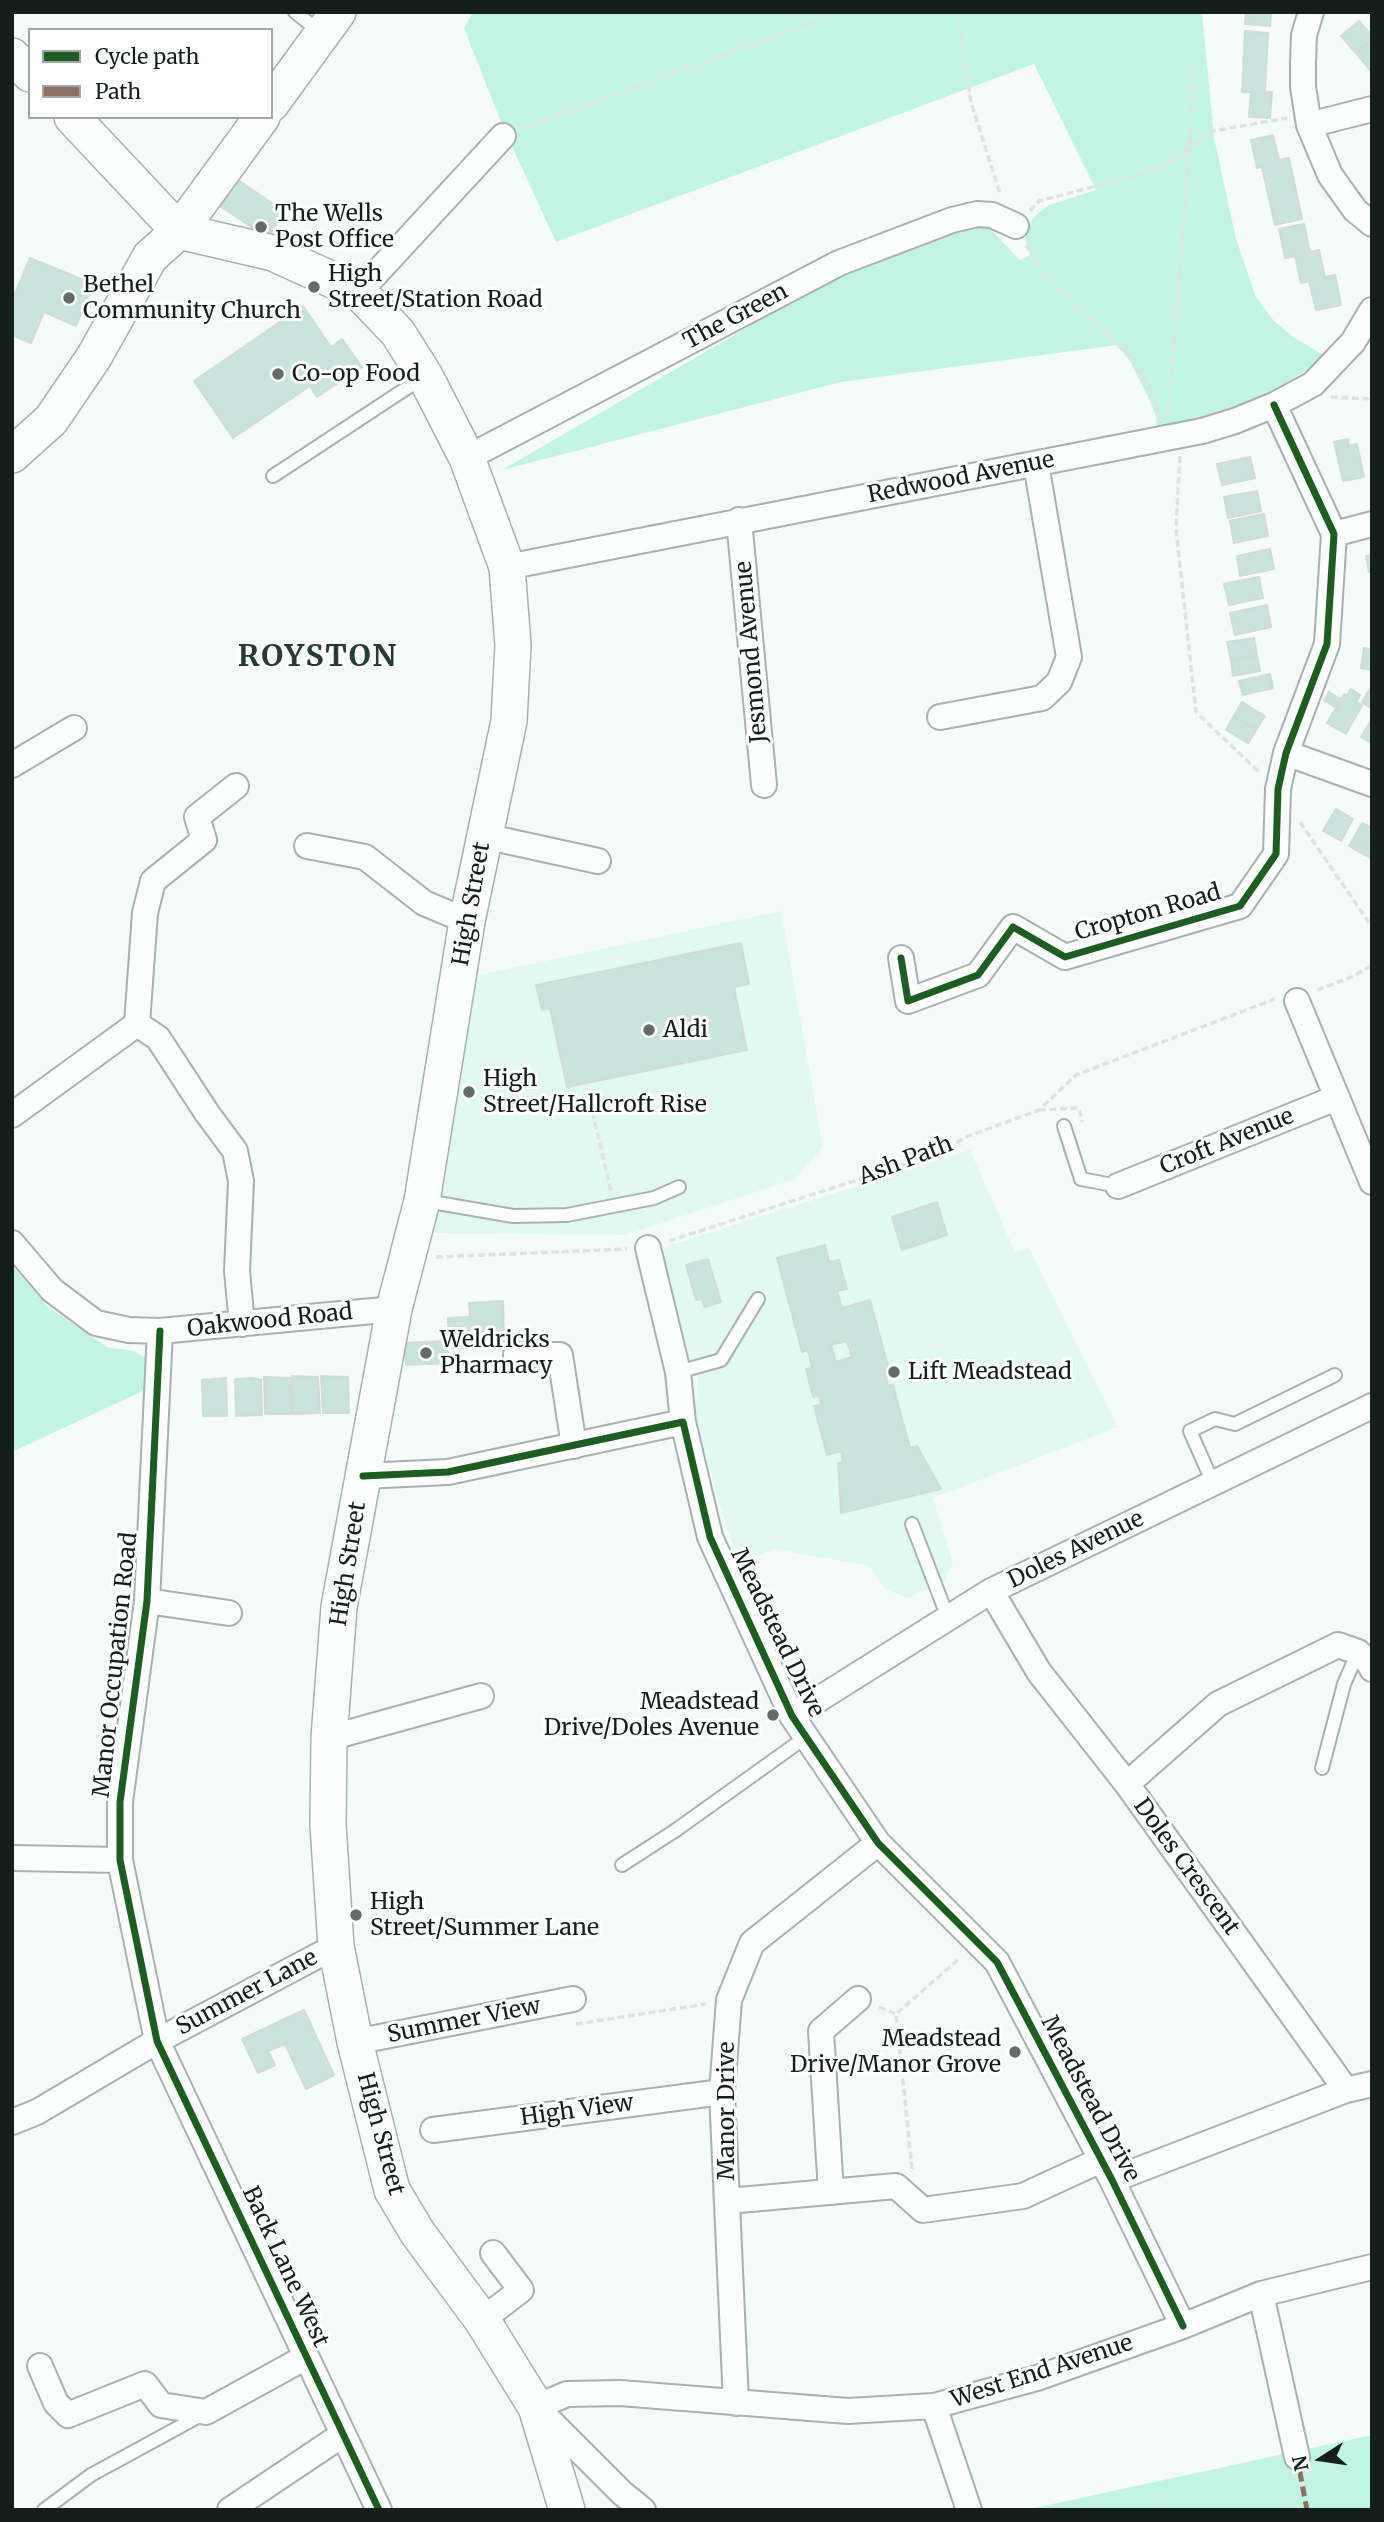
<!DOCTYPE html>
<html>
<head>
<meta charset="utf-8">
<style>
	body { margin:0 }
	#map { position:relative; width:1384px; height:2522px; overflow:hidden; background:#f4fbf8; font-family:Merriweather,serif }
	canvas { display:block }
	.frame { position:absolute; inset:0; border:14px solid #141f1c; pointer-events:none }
	.legend { position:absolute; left:28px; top:28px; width:245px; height:91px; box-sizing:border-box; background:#fff; border:2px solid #a1a5a4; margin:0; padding:9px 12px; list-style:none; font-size:21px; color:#141f1c }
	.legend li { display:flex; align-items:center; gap:14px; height:35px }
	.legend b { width:35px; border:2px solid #a1a5a4 }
	.north { position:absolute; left:1286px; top:2424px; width:70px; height:70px; -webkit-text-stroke:5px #fff; paint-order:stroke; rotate:258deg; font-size:19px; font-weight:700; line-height:28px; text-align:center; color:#141f1c }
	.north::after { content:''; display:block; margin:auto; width:24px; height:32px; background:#141f1c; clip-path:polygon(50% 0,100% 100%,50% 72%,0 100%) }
</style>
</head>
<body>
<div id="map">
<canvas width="1384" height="2522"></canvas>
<div class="frame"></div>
<ul class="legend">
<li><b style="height:9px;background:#1b5e20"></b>Cycle path</li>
<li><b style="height:9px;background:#8d6e63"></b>Path</li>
</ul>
<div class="north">N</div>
</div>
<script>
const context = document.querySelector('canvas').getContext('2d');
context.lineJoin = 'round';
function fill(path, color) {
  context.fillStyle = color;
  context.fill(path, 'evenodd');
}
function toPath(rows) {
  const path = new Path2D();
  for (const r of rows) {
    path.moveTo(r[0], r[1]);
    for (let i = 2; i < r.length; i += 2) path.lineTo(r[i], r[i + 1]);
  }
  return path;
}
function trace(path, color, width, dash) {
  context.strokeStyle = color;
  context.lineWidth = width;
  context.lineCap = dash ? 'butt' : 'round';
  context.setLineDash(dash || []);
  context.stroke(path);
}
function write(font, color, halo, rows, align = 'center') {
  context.font = font + ' Merriweather,serif';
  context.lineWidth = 6;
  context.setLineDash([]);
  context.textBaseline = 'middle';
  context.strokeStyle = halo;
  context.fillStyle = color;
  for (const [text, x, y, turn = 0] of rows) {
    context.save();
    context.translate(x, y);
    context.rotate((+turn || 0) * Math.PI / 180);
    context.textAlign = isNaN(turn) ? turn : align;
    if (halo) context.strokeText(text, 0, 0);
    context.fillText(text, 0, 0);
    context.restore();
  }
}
fill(toPath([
	[781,911,823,1147,795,1179,626,1235,433,1233,475,976],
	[970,1150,1015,1252,1029,1248,1118,1427,933,1498,953,1563,944,1581,908,1598,885,1589,870,1566,775,1549,739,1561,724,1519,695,1415,698,1376,693,1361,682,1355,660,1253,665,1247]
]), '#e1faf1');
fill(toPath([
	[473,12,1202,12,1214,138,1236,239,1256,297,1274,321,1293,337,1322,354,1313,366,1257,401,1157,435,1156,416,1150,401,1130,361,1117,345,841,382,502,470,817,287,959,230,976,226,989,228,1020,260,1030,255,1025,238,1030,222,1036,215,1049,205,1096,190,1034,64,556,242,503,127,464,28],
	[12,1266,49,1308,107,1347,134,1351,147,1359,149,1388,12,1452],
	[1372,2435,1372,2510,1025,2510]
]), '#c0f5e4');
const building = toPath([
	[1246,12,1271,12,1270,26,1245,24,1246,12],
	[1359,21,1372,36,1372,40,1356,53,1341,36,1359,21],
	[1245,31,1268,33,1265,92,1272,92,1270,118,1249,117,1251,92,1242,92,1245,31],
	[1372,40,1372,69,1370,70,1356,53,1372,40],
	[1273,135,1279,160,1289,158,1302,219,1275,225,1262,167,1257,168,1251,140,1273,135],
	[238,180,285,212,268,238,220,206,238,180],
	[1304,224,1310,252,1319,250,1325,277,1335,275,1341,305,1316,310,1309,281,1301,283,1295,256,1285,258,1279,229,1304,224],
	[30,258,93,284,76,326,44,312,31,343,12,335,12,301,30,258],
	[303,306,331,347,342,339,362,367,317,397,310,386,233,438,194,381,303,306],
	[1348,439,1349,446,1357,444,1364,477,1343,481,1334,442,1348,439],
	[1250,457,1255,478,1222,485,1217,464,1250,457],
	[1257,491,1261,511,1228,518,1224,497,1257,491],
	[1264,514,1268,536,1234,543,1230,521,1264,514],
	[1270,549,1274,569,1240,576,1237,556,1270,549],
	[1372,555,1372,571,1369,572,1366,556,1372,555],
	[1259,577,1263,598,1229,605,1224,584,1259,577],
	[1267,605,1271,627,1235,635,1230,613,1267,605],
	[1254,638,1257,656,1231,660,1227,642,1254,638],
	[1364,648,1372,650,1372,670,1361,668,1364,648],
	[1257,656,1260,671,1233,676,1231,660,1257,656],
	[1270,674,1273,688,1243,695,1239,681,1270,674],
	[1371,687,1372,703,1369,707,1362,702,1371,687],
	[1351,689,1360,695,1356,702,1362,705,1346,734,1327,723,1344,694,1346,696,1351,689],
	[1329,692,1340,699,1335,707,1324,700,1329,692],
	[1242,702,1265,716,1256,730,1234,716,1242,702],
	[1234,716,1256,730,1248,743,1226,730,1234,716],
	[1372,719,1372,744,1361,737,1372,719],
	[1336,809,1353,819,1341,841,1323,831,1336,809],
	[1362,823,1372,828,1372,837,1363,854,1349,846,1362,823],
	[1372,837,1372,859,1363,854,1372,837],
	[741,943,749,984,734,987,747,1050,567,1087,550,1008,542,1010,536,985,741,943],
	[937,1202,947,1235,902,1250,892,1217,937,1202],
	[825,1245,829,1262,839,1260,847,1289,837,1291,842,1308,870,1300,891,1377,886,1378,888,1386,893,1385,910,1448,917,1446,941,1489,841,1513,838,1463,843,1462,841,1451,827,1455,814,1406,821,1405,819,1395,813,1397,806,1369,812,1368,808,1350,802,1352,777,1258,825,1245],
	[847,1341,852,1357,836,1362,831,1345,847,1341],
	[708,1259,721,1302,704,1307,702,1299,696,1300,686,1265,708,1259],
	[503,1301,504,1346,449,1348,448,1318,470,1317,469,1303,503,1301],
	[447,1341,448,1363,406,1365,405,1343,447,1341],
	[292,1376,318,1377,320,1413,293,1414,292,1376],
	[321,1376,348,1377,349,1413,323,1413,321,1376],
	[264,1377,290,1378,291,1414,265,1414,264,1377],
	[226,1378,227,1416,203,1416,202,1380,226,1378],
	[252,1378,261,1380,262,1415,236,1416,235,1379,252,1378],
	[304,2010,334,2075,306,2089,285,2044,268,2051,275,2065,258,2073,242,2039,304,2010]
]);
fill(building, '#c9e4dc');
trace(building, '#d1dbd7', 2);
const service = toPath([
	[295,12,319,31],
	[273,476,422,378],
	[1064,1126,1081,1179,1118,1186],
	[426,1201,513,1216,567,1215,654,1198,679,1187],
	[678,1372,721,1360,758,1299],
	[1213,1483,1190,1431,1215,1419,1235,1424,1335,1375],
	[912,1524,948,1618],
	[1322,1768,1344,1684,1358,1652],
	[622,1865,676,1830,806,1737],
	[44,2510,91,2475,203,2414]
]);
const minor = toPath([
	[1311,12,1304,35,1303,63,1303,87,1309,125,1330,175,1355,210,1372,224],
	[1309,125,1372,109],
	[359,292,503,136],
	[467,458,839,263,952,220,977,214,992,215,1016,226],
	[739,520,764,785],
	[1334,534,1372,524],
	[507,567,1202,431,1235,421,1274,405,1313,384,1353,342,1372,310],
	[940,717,1042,698,1059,682,1069,657,1036,464],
	[1286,753,1372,784],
	[12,765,74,728],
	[484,836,598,861],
	[307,846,365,857,424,903,467,921],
	[901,958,908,1001,978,975,1013,927,1065,957,1240,906,1276,854,1278,789,1286,753,1327,644,1334,534,1274,405],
	[1297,1001,1372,1182],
	[137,1024,158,1038,207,1113,235,1151,241,1181,237,1271,242,1324],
	[12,1115,137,1024,145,913,153,881,204,840,197,817,236,786],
	[1118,1186,1336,1098],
	[12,1243,52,1290,96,1323,129,1330,160,1331,394,1309],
	[648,1248,678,1372,683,1422],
	[160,1331,147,1601,120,1802,120,1860,157,2041,379,2510],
	[516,1355,560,1355,574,1446],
	[363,1476,448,1472,683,1422,710,1537,792,1716,878,1843,997,1962,1112,2180,1183,2326],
	[991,1591,1039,1672,1127,1784],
	[147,1601,229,1613],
	[792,1716,991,1591,1372,1406],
	[329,1738,481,1696],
	[12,1858,120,1860],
	[355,2042,573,1999],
	[1346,2090,1127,1784,1218,1704,1338,1645,1358,1652,1369,1663,1372,1669],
	[12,2122,37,2112,157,2041,336,1946],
	[433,2130,722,2092],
	[1112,2180,1346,2090,1372,2084],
	[831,2192,821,2031,858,1999],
	[728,2201,896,2186,923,2210,1023,2196,1101,2160],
	[1261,2294,1297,2457],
	[482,2320,521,2290,493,2253],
	[40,2366,56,2403,68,2415,145,2384,161,2405,206,2412,306,2357],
	[736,2403,722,2092,729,2000,752,1943,878,1843],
	[934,2406,969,2510],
	[230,2510,342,2435],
	[643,2510,622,2493,536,2407,567,2394,620,2393,848,2411,934,2406,1037,2378,1183,2326,1261,2294,1372,2267]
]);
const secondary = toPath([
	[12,56,30,74],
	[271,104,338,12],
	[72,117,179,231],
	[179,231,273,253,359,292,398,333,425,376,467,458,507,567,513,645,509,721,467,921,422,1201,394,1309,339,1607,329,1738,328,1825,336,1946,355,2042,392,2190,417,2232,482,2320,536,2407,567,2510],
	[12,455,51,420,94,357,150,257,179,231,262,117]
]);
trace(service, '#a9b1ae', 16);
trace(minor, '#a9b1ae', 28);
trace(secondary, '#a9b1ae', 38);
trace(toPath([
	[957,12,971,102,1000,194],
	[524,128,841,12],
	[1030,211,1039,201,1157,170,1213,131,1287,118],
	[1026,245,1044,274,1056,287,1134,360,1153,395,1161,419],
	[1331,397,1372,399],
	[1168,416,1190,139,1193,65],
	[1180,456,1176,529,1196,712,1260,773],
	[1300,822,1372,927],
	[1317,990,1352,977,1372,965],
	[590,1102,611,1191],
	[1039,1110,1079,1108,1082,1122],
	[669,1241,937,1154,966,1137,1039,1110,1076,1075,1275,999],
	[436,1257,627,1249],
	[879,2007,896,2014],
	[576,2024,706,2004],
	[912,2169,896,2014,960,1958]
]), '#e0e2e1', 3.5, [7, 3.5]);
trace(service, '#fdfefe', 12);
trace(minor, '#fdfefe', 24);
trace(secondary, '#fdfefe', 35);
trace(toPath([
	[1297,2457,1307,2510]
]), '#8d6e63', 5, [10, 5]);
trace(toPath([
	[901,958,908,1001,978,975,1013,927,1065,957,1240,906,1276,854,1278,789,1286,753,1327,644,1334,534,1274,405],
	[160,1331,147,1601,120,1802,120,1860,157,2041,379,2510],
	[363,1476,448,1472,683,1422,710,1537,792,1716,878,1843,997,1962,1112,2180,1183,2326]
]), '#1b5e20', 7);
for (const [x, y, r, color] of [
	[261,227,7,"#626c69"],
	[314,287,7,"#626c69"],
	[69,298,7,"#626c69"],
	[278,374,7,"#626c69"],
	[649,1030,7,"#626c69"],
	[469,1092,7,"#626c69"],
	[426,1353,7,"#626c69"],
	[894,1372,7,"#626c69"],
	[773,1715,7,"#626c69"],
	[356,1915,7,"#626c69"],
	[1015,2052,7,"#626c69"]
]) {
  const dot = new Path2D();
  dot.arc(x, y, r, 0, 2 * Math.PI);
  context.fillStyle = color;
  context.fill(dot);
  trace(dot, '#fff', 2.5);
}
write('23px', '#141f1c', '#fff', [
	["The Wells",275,214],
	["Post Office",275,240],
	["High",328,274],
	["Street/Station Road",328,300],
	["Bethel",83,285],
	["Community Church",83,311],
	["Co-op Food",292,374],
	["Aldi",663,1030],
	["High",483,1079],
	["Street/Hallcroft Rise",483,1105],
	["Weldricks",440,1340],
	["Pharmacy",440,1366],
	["Lift Meadstead",908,1372],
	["Meadstead",759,1702,"right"],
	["Drive/Doles Avenue",759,1728,"right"],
	["High",370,1902],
	["Street/Summer Lane",370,1928],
	["Meadstead",1001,2039,"right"],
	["Drive/Manor Grove",1001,2065,"right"]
], 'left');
write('23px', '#141f1c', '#fff', [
	["The Green",736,317,-28],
	["Redwood Avenue",961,478,-11],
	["Jesmond Avenue",752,652,-95],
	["High Street",472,904,-80],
	["Cropton Road",1148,913,-16],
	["Croft Avenue",1227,1142,-22],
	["Ash Path",906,1161,-21],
	["Oakwood Road",270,1321,-6],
	["Doles Avenue",1076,1550,-26],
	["High Street",349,1564,-81],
	["Meadstead Drive",777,1633,64],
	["Manor Occupation Road",116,1665,-84],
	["Doles Crescent",1186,1867,54],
	["Summer Lane",247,1993,-28],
	["Summer View",464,2021,-11],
	["Meadstead Drive",1090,2099,62],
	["High View",577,2111,-8],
	["Manor Drive",727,2111,-90],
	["High Street",380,2134,75],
	["Back Lane West",285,2267,65],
	["West End Avenue",1042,2372,-18]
]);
context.letterSpacing = '2px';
write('bold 30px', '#233d35', '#fff', [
	["ROYSTON",318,658]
]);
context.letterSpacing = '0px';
</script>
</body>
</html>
